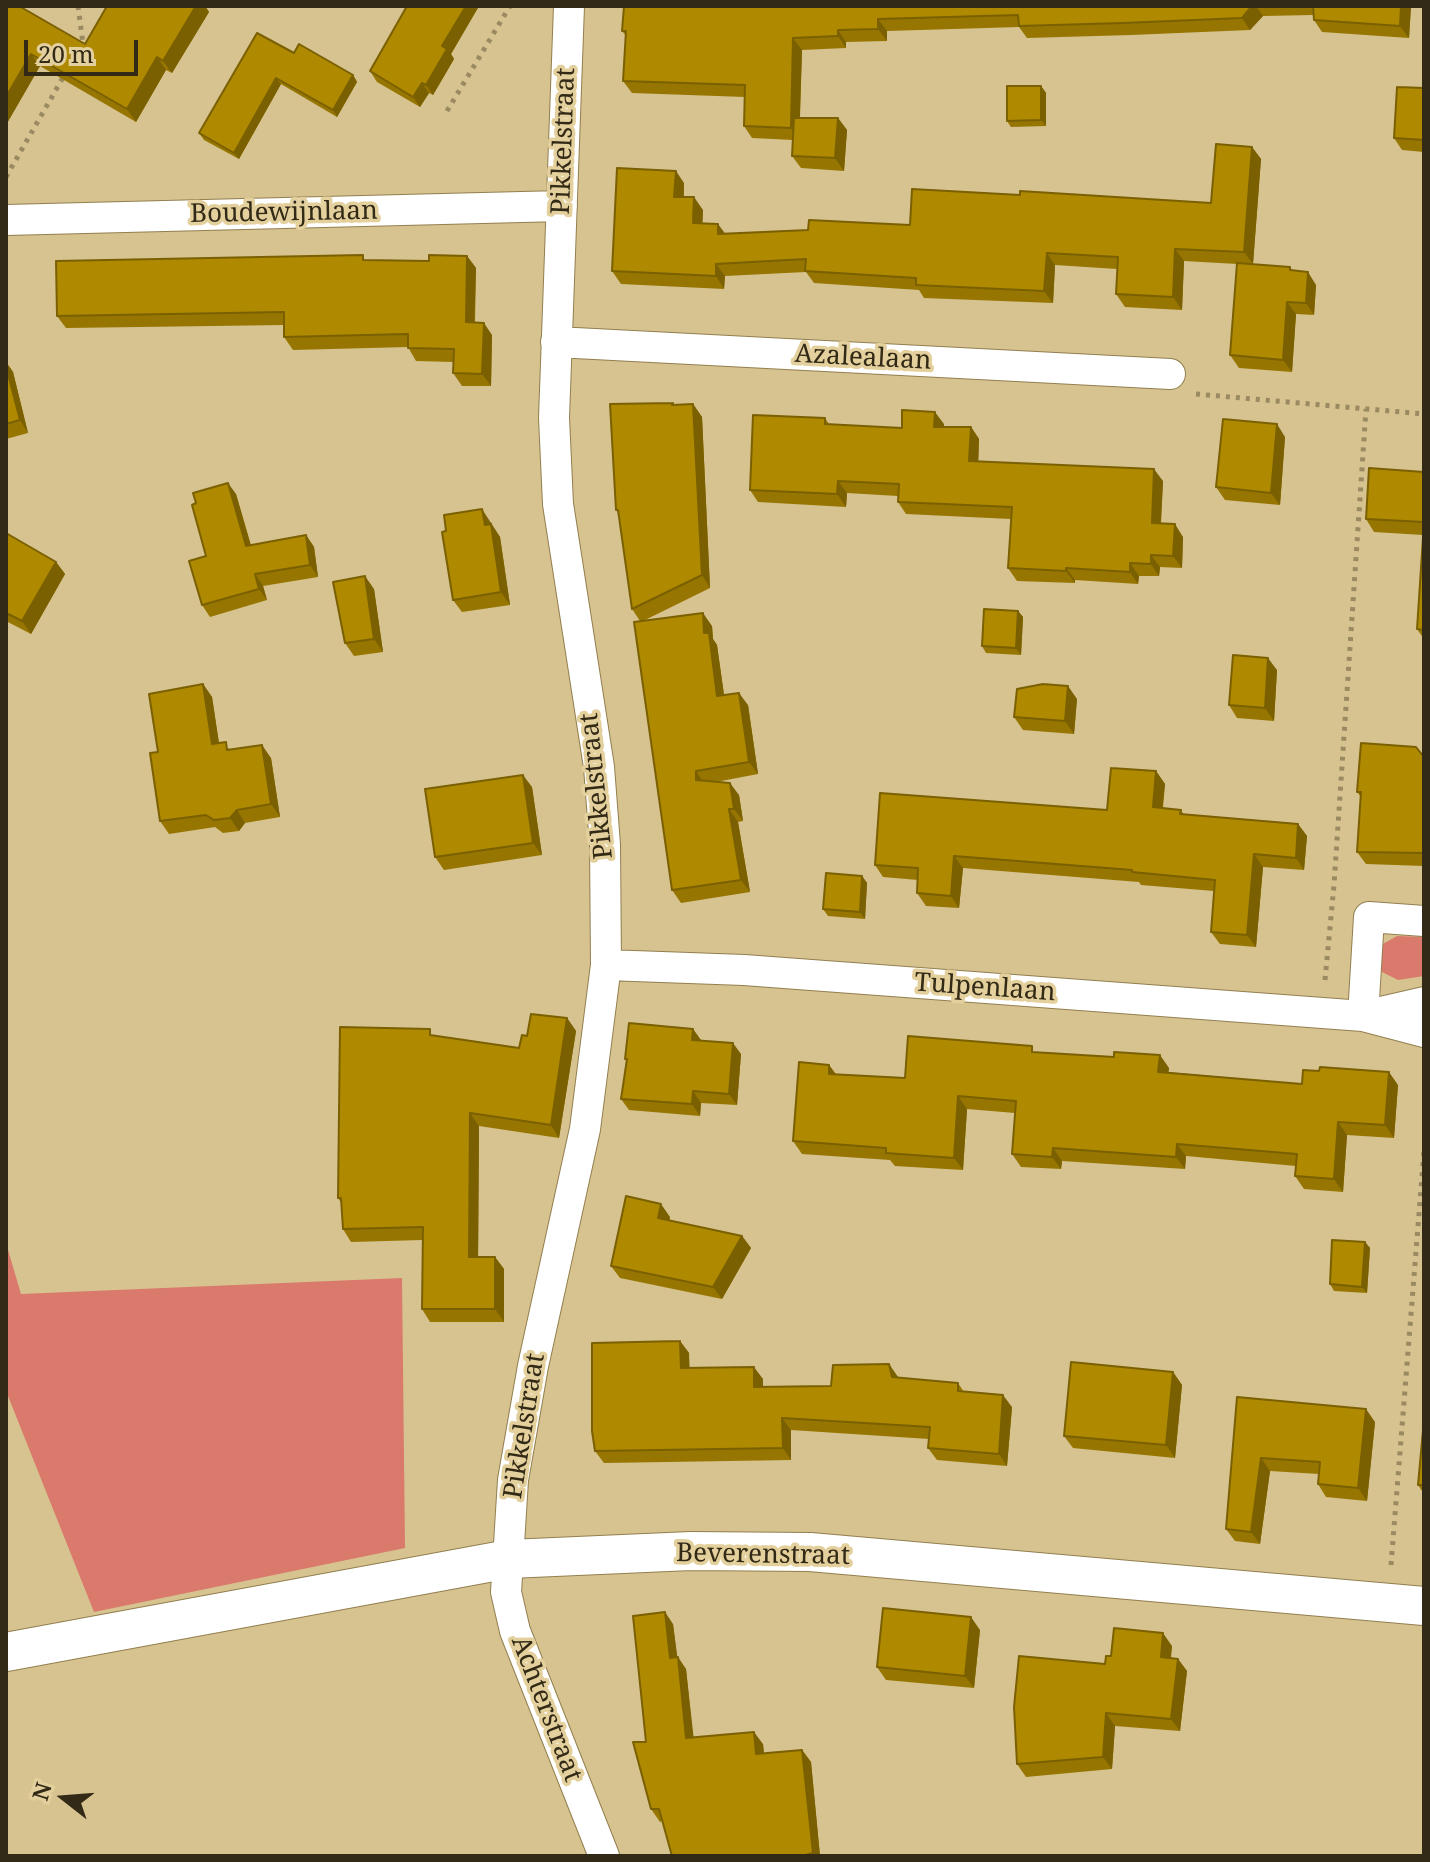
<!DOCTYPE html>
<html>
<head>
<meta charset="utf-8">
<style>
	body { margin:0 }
	#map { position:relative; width:1430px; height:1862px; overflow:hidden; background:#d7c390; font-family:"Noto Serif",serif }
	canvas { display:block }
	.frame { position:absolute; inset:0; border:8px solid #322a16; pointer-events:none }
	.north { position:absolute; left:24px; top:1758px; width:80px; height:80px; -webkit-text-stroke:6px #e4d09d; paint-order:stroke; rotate:287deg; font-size:22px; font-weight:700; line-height:32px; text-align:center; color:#322a16 }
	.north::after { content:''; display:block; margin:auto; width:28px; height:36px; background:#322a16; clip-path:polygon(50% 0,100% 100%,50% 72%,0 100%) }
	.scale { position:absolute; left:24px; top:40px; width:114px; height:36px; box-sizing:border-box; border:4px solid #322a16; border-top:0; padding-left:10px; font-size:24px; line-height:28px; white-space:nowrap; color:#322a16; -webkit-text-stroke:6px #e4d09d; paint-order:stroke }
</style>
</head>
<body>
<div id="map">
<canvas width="1430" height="1862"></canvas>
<div class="frame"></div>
<div class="north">N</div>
<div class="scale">20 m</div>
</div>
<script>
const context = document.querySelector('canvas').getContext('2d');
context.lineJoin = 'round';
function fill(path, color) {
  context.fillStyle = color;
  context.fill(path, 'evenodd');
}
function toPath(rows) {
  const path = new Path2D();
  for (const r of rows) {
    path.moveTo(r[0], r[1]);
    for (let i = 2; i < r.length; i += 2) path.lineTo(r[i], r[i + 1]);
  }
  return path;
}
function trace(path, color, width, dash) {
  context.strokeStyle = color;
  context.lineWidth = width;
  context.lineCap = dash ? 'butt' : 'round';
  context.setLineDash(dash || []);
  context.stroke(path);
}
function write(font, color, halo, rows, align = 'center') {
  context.font = font + ' "Noto Serif",serif';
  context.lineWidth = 7;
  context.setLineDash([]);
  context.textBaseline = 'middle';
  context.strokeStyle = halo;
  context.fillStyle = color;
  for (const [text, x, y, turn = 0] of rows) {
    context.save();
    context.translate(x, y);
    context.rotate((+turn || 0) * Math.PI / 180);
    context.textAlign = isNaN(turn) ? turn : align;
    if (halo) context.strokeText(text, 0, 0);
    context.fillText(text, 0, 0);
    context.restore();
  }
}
fill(toPath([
	[1397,936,1424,937,1424,976,1398,980,1382,972,1378,964,1381,945],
	[6,1243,21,1294,402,1278,405,1548,94,1612,6,1391]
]), '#d97a6c');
const minor = toPath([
	[569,6,554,418,558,504,599,767,605,845,606,965,585,1129,533,1366,513,1480,506,1592,515,1631,604,1856],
	[6,220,562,206],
	[556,342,1170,374],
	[1424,921,1369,917,1363,1016,1424,1032],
	[606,965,744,970,1363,1016,1424,1002]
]);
const tertiary = toPath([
	[6,1652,509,1559,691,1551,810,1552,1424,1606]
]);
trace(minor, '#927f4f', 32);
trace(tertiary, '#927f4f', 40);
trace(toPath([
	[78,6,83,44,80,48],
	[447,111,510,6],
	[6,177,65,74],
	[1196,394,1424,414],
	[1325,980,1334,885,1366,409],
	[1391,1565,1424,1151]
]), '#998a62', 5, [4, 6]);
trace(minor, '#fff', 30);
trace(tertiary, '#fff', 38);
fill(toPath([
	[107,6,205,6,209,12,172,73,166,70,136,122,40,66,6,125,27,10,85,44],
	[407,6,479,6,451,54,454,59,433,95,429,93,420,107,377,82,370,71],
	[624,6,1411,6,1409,38,1322,32,1314,20,1313,15,1263,16,1250,30,1131,35,1027,38,1019,27,887,31,887,41,846,42,846,48,802,50,800,118,838,118,847,130,844,171,801,168,792,156,793,140,752,138,744,126,745,97,632,93,623,81,626,36,622,31],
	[294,53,353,75,357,82,337,117,281,84,239,159,204,140,199,133],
	[1041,86,1046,93,1046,126,1011,127,1007,121],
	[1424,88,1424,152,1402,150,1394,138],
	[1252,147,1261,159,1253,264,1290,267,1292,270,1316,285,1314,315,1296,314,1292,372,1239,368,1230,355,1237,264,1184,261,1182,310,1125,307,1116,294,1117,269,1055,265,1053,303,924,298,919,290,814,283,806,272,725,276,724,289,621,284,612,271,684,183,684,197,703,210,702,223,725,234,910,225,1211,203],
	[467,256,476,268,475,322,492,335,491,386,462,386,453,373,454,362,416,361,408,347,293,350,284,337,284,325,66,328,57,316,367,260,429,261],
	[6,362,13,372,28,433,6,439],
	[673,403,674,405,693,404,702,417,710,588,643,621,712,626,713,639,717,645,724,695,748,705,758,774,716,782,739,795,743,821,738,822,750,892,681,903,672,890,640,621,632,609,619,514,616,510],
	[825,418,829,424,902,428,944,424,944,427,971,427,979,439,978,461,1163,481,1161,524,1183,537,1182,568,1160,567,1159,576,1139,576,1138,584,1075,580,1075,583,1017,581,1008,568,1011,519,906,514,898,502,898,496,847,493,846,507,758,502,750,490],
	[1285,437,1280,505,1225,500,1216,487],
	[1424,472,1424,639,1417,629,1423,535,1374,532,1366,519],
	[236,494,251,545,306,535,314,547,318,577,263,586,267,600,210,617,202,605,206,556],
	[491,522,492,525,500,537,510,605,462,612,453,600],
	[6,533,56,562,65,574,31,634,6,621],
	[374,589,383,652,354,656,345,643],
	[1018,611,1023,617,1021,655,986,653,982,646],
	[1277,670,1274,721,1237,718,1229,705],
	[203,684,212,697,219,743,231,750,271,758,280,817,245,823,239,831,223,833,215,827,169,834,160,821,158,752],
	[1077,699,1074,734,1023,730,1014,717],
	[1424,757,1424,866,1366,864,1357,852,1361,797,1357,792],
	[1156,771,1165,784,1163,808,1181,810,1184,815,1298,824,1307,836,1304,870,1263,867,1256,947,1220,944,1211,932,1214,891,1141,885,1139,882,963,868,959,908,926,906,917,893,918,880,883,877,875,865,1107,810],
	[532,787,542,855,444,870,435,857],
	[862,876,867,883,865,919,828,916,823,909],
	[567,1018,576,1031,559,1138,479,1126,478,1257,495,1257,504,1269,504,1322,430,1322,422,1309,422,1240,351,1242,343,1229,342,1204,338,1198,435,1036,519,1048,527,1036],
	[693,1029,701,1041,741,1054,737,1105,701,1103,700,1116,629,1110,621,1099,627,1061,625,1059],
	[1036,1052,1169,1068,1168,1072,1302,1084,1398,1085,1394,1138,1347,1135,1343,1192,1304,1189,1295,1176,1296,1166,1186,1156,1185,1169,1062,1161,1061,1169,1021,1167,1012,1154,1015,1113,967,1109,963,1170,895,1166,890,1160,802,1154,793,1141,829,1065,836,1074,905,1078],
	[670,1217,669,1221,742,1236,751,1248,722,1299,620,1278,611,1266],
	[1365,1242,1370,1248,1367,1293,1334,1291,1330,1284],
	[680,1341,689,1353,689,1368,763,1379,763,1387,831,1386,889,1364,898,1378,958,1383,964,1392,1012,1407,1007,1466,937,1460,928,1448,929,1439,791,1430,791,1460,604,1463,595,1451],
	[1173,1372,1182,1385,1175,1458,1073,1448,1064,1436],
	[1237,1397,1375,1422,1367,1501,1326,1497,1318,1484,1319,1474,1270,1471,1260,1544,1235,1541,1226,1529],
	[1424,1419,1424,1494,1418,1485],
	[673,1624,677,1657,686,1669,693,1738,763,1744,764,1754,802,1750,811,1762,820,1856,672,1856,662,1821,660,1822,651,1809,646,1742],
	[980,1630,974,1688,886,1680,877,1667],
	[1172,1646,1171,1658,1178,1659,1187,1671,1180,1731,1115,1726,1112,1769,1026,1777,1017,1764,1111,1656]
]), '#967600');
fill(toPath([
	[196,6,205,6,209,12,172,73,163,61],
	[466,6,479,6,451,54,454,59,433,95,426,85,442,46],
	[1252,6,1256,6,1263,16,1250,30,1242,18],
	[1401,6,1411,6,1409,38,1400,26],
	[878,19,887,31,887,41,878,29],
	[838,30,846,42,846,48,838,36],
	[793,38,802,50,799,140,791,128],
	[31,54,40,66,6,125,6,97],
	[157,57,166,70,136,122,127,109],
	[353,75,357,82,337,117,333,110],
	[276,78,281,84,239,159,234,153],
	[422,83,429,93,420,107,413,97],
	[1041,86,1046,93,1046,126,1041,120],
	[838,118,847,130,844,171,835,158],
	[1252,147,1261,159,1253,264,1244,252],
	[676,171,684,183,683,209,674,197],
	[694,197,703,210,702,235,693,223],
	[718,224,727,236,718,234],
	[1175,249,1184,261,1182,310,1173,297],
	[1047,253,1055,265,1053,303,1044,291],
	[467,256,476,268,474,334,466,322],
	[716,264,725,276,724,289,716,276],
	[1308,272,1316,285,1314,315,1306,303],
	[1287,302,1296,314,1292,372,1283,360],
	[484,323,492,335,491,386,482,374],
	[6,362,13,372,28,433,20,420,6,366],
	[693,404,702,417,710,588,702,575],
	[935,412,944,424,943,440,934,427],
	[1277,424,1285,437,1280,505,1271,493],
	[971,427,979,439,978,473,969,461],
	[1154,469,1163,481,1160,536,1152,523],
	[838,481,847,493,846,507,837,494],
	[228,483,236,494,254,557,246,546],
	[482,509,500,537,510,605,501,592,485,525],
	[1175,524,1183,537,1182,568,1173,556],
	[306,535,314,547,318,577,310,565],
	[1151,555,1160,567,1159,576,1151,564],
	[56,562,65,574,31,634,22,621],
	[1130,563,1139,576,1138,584,1130,572],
	[1066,568,1075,580,1075,583,1066,571],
	[255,574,263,586,267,600,259,589],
	[365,576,374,589,383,652,374,639],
	[1018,611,1023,617,1021,655,1016,648],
	[703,613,712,626,713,639,717,645,726,709,717,696,704,633],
	[1268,658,1277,670,1274,721,1265,708],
	[203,684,212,697,221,757,212,744],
	[1068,686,1077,699,1074,734,1065,721],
	[739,693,748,705,758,774,749,762],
	[262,745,271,758,280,817,271,804],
	[696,771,704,784,696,780],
	[1156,771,1165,784,1161,820,1153,807],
	[523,775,532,787,542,855,533,843],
	[730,783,739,795,743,821,734,809],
	[729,809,738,822,750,892,741,880],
	[237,810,245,823,239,831,230,818],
	[1298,824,1307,836,1304,870,1296,858],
	[1254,854,1263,867,1256,947,1247,935],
	[954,856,963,868,959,908,951,896],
	[862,876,867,883,865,919,860,912],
	[567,1018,576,1031,559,1138,551,1125],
	[693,1029,701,1040,700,1052,692,1040],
	[733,1043,741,1054,737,1105,729,1094],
	[1160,1055,1169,1068,1167,1084,1158,1072],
	[829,1065,838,1078,829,1074],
	[1389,1072,1398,1085,1394,1138,1385,1125],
	[693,1091,701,1103,700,1116,692,1104],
	[958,1096,967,1109,963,1170,954,1158],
	[470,1113,479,1126,478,1270,469,1257],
	[1338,1122,1347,1135,1343,1192,1334,1179],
	[1177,1144,1186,1156,1185,1169,1176,1157],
	[1053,1148,1062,1161,1061,1169,1052,1157],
	[661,1204,670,1217,667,1231,658,1218],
	[742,1236,751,1248,722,1299,713,1287],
	[1365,1242,1370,1248,1367,1293,1362,1287],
	[495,1257,504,1269,504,1322,495,1309],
	[680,1341,689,1353,690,1380,681,1368],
	[889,1364,898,1377,900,1390,892,1377],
	[754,1367,763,1379,763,1400,754,1387],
	[1173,1372,1182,1385,1175,1458,1166,1445],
	[1003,1395,1012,1407,1007,1466,999,1454],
	[1366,1409,1375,1422,1367,1501,1358,1488],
	[782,1418,791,1430,791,1460,783,1448],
	[1261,1458,1270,1471,1260,1544,1251,1532],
	[665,1612,673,1624,679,1670,670,1658],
	[971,1617,980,1630,974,1688,965,1676],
	[1163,1633,1172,1646,1169,1670,1161,1657],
	[678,1657,686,1669,695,1750,686,1738],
	[1178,1659,1187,1671,1180,1731,1171,1719],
	[1106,1713,1115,1726,1112,1769,1103,1757],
	[754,1732,763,1744,765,1766,756,1754],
	[802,1750,811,1762,820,1856,815,1856,813,1853]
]), '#7a6000');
const building = toPath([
	[6,6,19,6,85,44,107,6,196,6,163,61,157,57,127,109,31,54,6,97,6,6],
	[407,6,466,6,442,46,447,49,426,85,422,83,413,97,370,71,407,6],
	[624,6,1252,6,1242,18,1123,23,1019,26,1018,15,878,19,878,29,838,30,838,36,793,38,791,128,744,126,745,85,623,81,626,31,622,31,624,6],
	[1313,6,1401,6,1400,26,1314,20,1313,6],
	[257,33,294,53,299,44,353,75,333,110,276,78,234,153,199,133,257,33],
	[1007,86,1041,86,1041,120,1007,121,1007,86],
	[1397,87,1424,88,1424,140,1394,138,1397,87],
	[794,118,838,118,835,158,792,156,794,118],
	[1216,144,1252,147,1244,252,1175,249,1173,297,1116,294,1118,257,1047,253,1044,291,916,285,916,278,805,271,806,259,716,264,716,276,612,271,617,168,676,171,674,197,694,197,693,223,718,224,718,234,808,230,809,220,910,225,912,189,1020,195,1020,191,1211,203,1216,144],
	[363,255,363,260,429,261,429,255,467,256,466,322,484,323,482,374,453,373,454,349,408,348,408,334,284,337,284,312,57,316,56,261,363,255],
	[1237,263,1290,267,1290,270,1308,272,1306,303,1287,302,1283,360,1230,355,1237,263],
	[6,366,20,420,6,424,6,366],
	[673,403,672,405,693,404,702,575,632,609,618,510,616,510,610,404,673,403],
	[902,410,935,412,934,427,971,427,969,461,1154,469,1152,523,1175,524,1173,556,1151,555,1151,564,1130,563,1130,572,1066,568,1066,571,1008,568,1012,507,898,502,899,484,838,481,837,494,750,490,753,415,825,418,825,424,902,428,902,410],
	[1223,419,1277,424,1271,493,1216,487,1223,419],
	[1369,468,1424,472,1424,630,1417,629,1424,522,1366,519,1369,468],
	[228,483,246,546,306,535,310,565,255,574,259,589,202,605,189,561,206,556,192,505,196,503,193,493,228,483],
	[482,509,485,525,491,524,501,592,453,600,442,532,446,531,444,515,482,509],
	[6,533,56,562,22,621,6,613,6,533],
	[365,576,374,639,345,643,333,582,365,576],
	[984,609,1018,611,1016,648,982,646,984,609],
	[703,613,704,633,709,633,717,696,739,693,749,762,696,771,696,780,730,783,734,809,729,809,741,880,672,890,634,622,703,613],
	[1233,655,1268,658,1265,708,1229,705,1233,655],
	[203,684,212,744,226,742,227,750,262,745,271,804,237,810,230,818,214,820,206,815,160,821,150,753,158,752,149,694,203,684],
	[1043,684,1068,686,1065,721,1014,717,1017,689,1043,684],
	[1361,743,1416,747,1424,757,1424,853,1357,852,1361,792,1357,792,1361,743],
	[1111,768,1156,771,1153,807,1181,810,1180,814,1298,824,1296,858,1254,854,1247,935,1211,932,1215,880,1132,872,1132,870,954,856,951,896,917,893,918,868,875,865,880,793,1107,810,1111,768],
	[523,775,533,843,435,857,425,789,523,775],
	[826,873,862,876,860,912,823,909,826,873],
	[531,1014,567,1018,551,1125,470,1113,469,1257,495,1257,495,1309,422,1309,423,1227,343,1229,341,1198,338,1198,340,1027,430,1029,430,1035,519,1048,522,1035,527,1036,531,1014],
	[629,1023,693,1029,692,1040,733,1043,729,1094,693,1091,692,1104,621,1099,627,1059,625,1059,629,1023],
	[908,1036,1032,1046,1032,1052,1114,1057,1114,1052,1160,1055,1158,1072,1302,1084,1303,1070,1319,1071,1320,1067,1389,1072,1385,1125,1338,1122,1334,1179,1295,1176,1297,1154,1177,1144,1176,1157,1053,1148,1052,1157,1012,1154,1016,1101,958,1096,954,1158,886,1153,886,1148,793,1141,799,1062,829,1065,829,1074,905,1078,908,1036],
	[626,1196,661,1204,658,1218,742,1236,713,1287,611,1266,626,1196],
	[1332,1240,1365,1242,1362,1287,1330,1284,1332,1240],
	[680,1341,681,1368,754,1367,754,1387,831,1386,833,1365,889,1364,892,1377,958,1383,958,1391,1003,1395,999,1454,928,1448,930,1427,782,1418,783,1448,595,1451,592,1431,592,1343,680,1341],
	[1071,1362,1173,1372,1166,1445,1064,1436,1071,1362],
	[1237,1397,1366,1409,1358,1488,1318,1484,1320,1462,1261,1458,1251,1532,1226,1529,1237,1397],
	[1424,1419,1424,1485,1418,1485,1424,1419],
	[883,1608,971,1617,965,1676,877,1667,883,1608],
	[665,1612,670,1658,678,1657,686,1738,754,1732,756,1754,802,1750,813,1853,802,1856,672,1856,659,1809,651,1809,633,1742,646,1742,633,1616,665,1612],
	[1114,1628,1163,1633,1161,1657,1178,1659,1171,1719,1106,1713,1103,1757,1017,1764,1014,1707,1019,1656,1105,1664,1106,1656,1111,1656,1114,1628]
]);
fill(building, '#af8900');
trace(building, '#7a6000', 2);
write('26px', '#322a16', '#e4d09d', [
	["Pikkelstraat",564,141,-88],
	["Boudewijnlaan",284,213,-1],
	["Azalealaan",863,358,3],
	["Pikkelstraat",597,786,-96],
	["Tulpenlaan",985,988,4],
	["Pikkelstraat",525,1426,-81],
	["Beverenstraat",763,1555,1],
	["Achterstraat",546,1709,69]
]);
</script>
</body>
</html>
